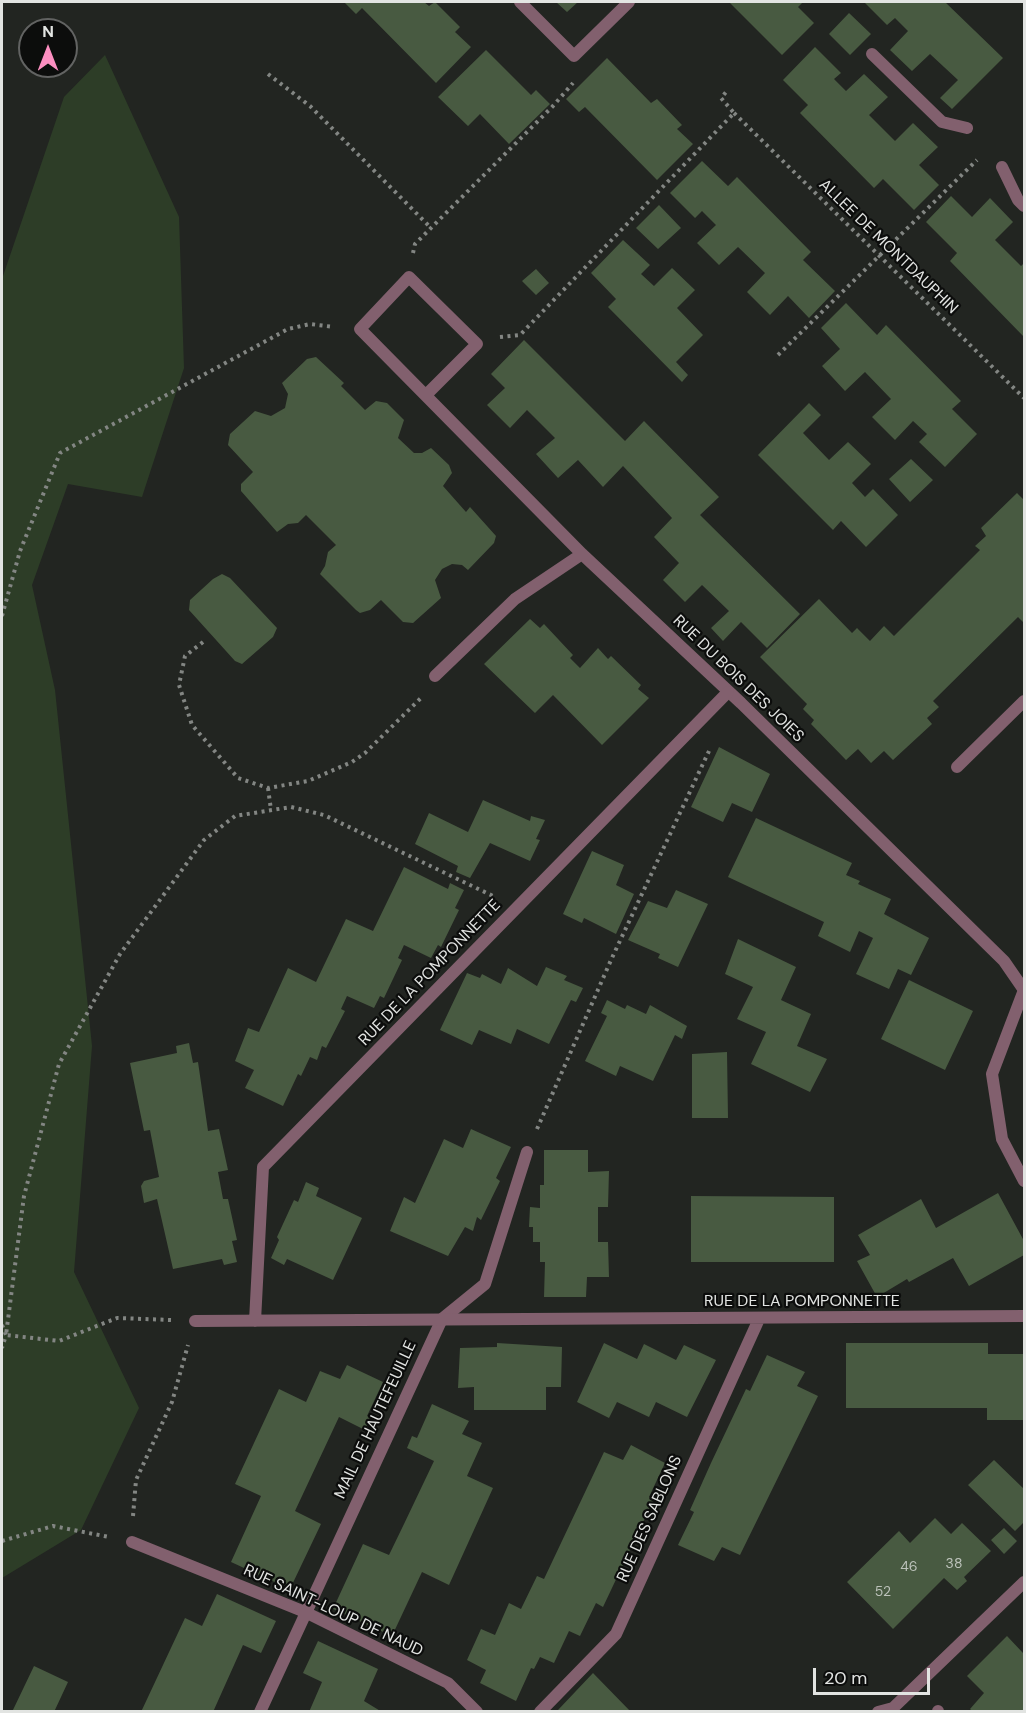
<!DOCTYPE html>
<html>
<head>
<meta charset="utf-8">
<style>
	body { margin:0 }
	#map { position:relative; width:1026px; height:1713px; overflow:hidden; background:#222521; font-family:"DM Sans",sans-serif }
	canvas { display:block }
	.frame { position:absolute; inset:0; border:3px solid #e2e4e2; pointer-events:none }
	.north { position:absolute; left:18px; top:18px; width:60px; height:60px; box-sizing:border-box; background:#0c0d0c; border:2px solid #626362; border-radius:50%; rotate:0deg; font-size:16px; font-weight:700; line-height:24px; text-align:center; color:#e2e4e2 }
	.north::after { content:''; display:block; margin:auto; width:21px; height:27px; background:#fc8fc1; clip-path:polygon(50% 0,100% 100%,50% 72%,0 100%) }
	.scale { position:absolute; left:813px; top:1668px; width:117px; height:27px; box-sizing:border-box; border:3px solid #e2e4e2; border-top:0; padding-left:8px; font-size:18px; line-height:21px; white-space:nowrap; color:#e2e4e2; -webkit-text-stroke:4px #0c0d0c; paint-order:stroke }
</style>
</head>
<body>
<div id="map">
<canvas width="1026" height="1713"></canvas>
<div class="frame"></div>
<div class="north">N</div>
<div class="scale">20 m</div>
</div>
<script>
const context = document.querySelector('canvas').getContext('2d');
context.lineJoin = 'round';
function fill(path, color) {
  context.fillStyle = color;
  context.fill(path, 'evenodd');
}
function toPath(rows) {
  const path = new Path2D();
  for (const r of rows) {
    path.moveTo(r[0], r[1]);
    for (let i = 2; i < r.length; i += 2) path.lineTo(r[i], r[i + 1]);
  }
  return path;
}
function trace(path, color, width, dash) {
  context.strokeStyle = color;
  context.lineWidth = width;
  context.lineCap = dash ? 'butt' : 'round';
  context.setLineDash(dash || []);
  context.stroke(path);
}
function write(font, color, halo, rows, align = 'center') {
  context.font = font + ' "DM Sans",sans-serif';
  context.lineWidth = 4.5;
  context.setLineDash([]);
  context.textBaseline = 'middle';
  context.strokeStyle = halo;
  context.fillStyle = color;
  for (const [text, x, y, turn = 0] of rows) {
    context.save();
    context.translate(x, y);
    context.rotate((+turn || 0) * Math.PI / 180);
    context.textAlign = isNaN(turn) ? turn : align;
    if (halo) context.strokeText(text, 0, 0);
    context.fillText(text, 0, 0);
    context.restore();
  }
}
fill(toPath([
	[105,55,179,217,184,368,142,497,68,484,32,585,55,690,92,1046,74,1272,139,1408,81,1530,2,1578,2,279,64,97]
]), '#2d3d27');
fill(toPath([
	[344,2,424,2,429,6,435,2,460,27,455,32,471,47,436,83,362,8,356,14],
	[556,2,578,2,567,12],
	[729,2,803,2,798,7,814,23,782,55],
	[864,2,945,2,1003,58,952,109,940,98,958,80,930,54,912,71,890,50,908,31,895,18,887,25],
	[849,13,871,34,850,55,829,34],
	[815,47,841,73,834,79,846,91,864,74,888,97,869,115,895,141,913,123,938,147,919,165,939,185,914,210,883,179,874,188,800,113,808,105,783,80],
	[486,50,531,95,536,90,550,104,509,144,480,114,468,126,438,97],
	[607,58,651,103,657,99,682,125,677,129,693,144,657,180,585,107,579,112,566,99],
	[702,161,728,186,737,177,811,252,803,260,835,291,809,318,788,296,770,315,747,292,765,273,738,247,719,265,697,243,716,225,702,211,695,218,670,193],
	[951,196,972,217,990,198,1013,222,995,240,1021,266,1024,263,1024,337,950,261,957,253,926,222],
	[659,205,681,228,658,249,636,228],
	[623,240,650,265,641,274,654,286,672,268,695,290,677,308,703,335,676,362,688,375,682,382,608,307,616,299,591,273],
	[536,269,549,283,536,295,522,281],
	[846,303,877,335,886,325,961,401,952,409,977,434,945,467,919,442,927,434,913,421,895,440,872,417,891,399,865,372,845,391,822,366,840,349,821,328],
	[524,340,625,441,644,421,719,497,700,515,800,614,767,648,741,622,723,641,711,628,729,611,702,585,685,602,663,580,679,563,654,537,672,518,623,466,603,487,578,460,558,478,536,454,555,438,527,410,510,428,487,405,505,388,491,374],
	[316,357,344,383,341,386,365,410,376,401,387,403,404,420,398,438,414,453,422,453,431,448,449,465,452,473,443,486,466,512,470,507,496,536,494,543,468,570,462,565,452,564,442,569,435,580,441,598,413,623,403,622,381,600,370,610,360,613,356,610,320,574,325,566,328,552,336,545,306,515,298,523,288,524,277,532,241,491,241,484,253,472,228,445,230,434,255,411,271,416,285,408,288,394,282,383,307,359],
	[809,403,821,415,803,433,829,460,848,442,871,464,852,483,865,497,873,489,898,515,866,547,841,521,833,530,758,455],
	[911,459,933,480,910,502,889,479],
	[1017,493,1024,500,1024,623,1018,617,933,701,939,707,927,718,932,724,893,760,884,751,871,763,858,749,846,760,811,724,814,720,803,709,807,704,760,657,819,599,852,633,857,628,870,641,884,626,894,636,980,550,975,546,986,536,981,528],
	[222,574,230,578,277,628,273,637,242,664,235,661,189,610,190,600,213,579],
	[530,619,540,628,544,624,573,655,570,658,580,668,598,648,608,659,611,656,641,685,638,689,649,698,602,745,553,695,535,713,484,664],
	[719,747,770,774,752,812,732,803,723,822,691,807],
	[483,800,530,821,531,816,545,820,536,839,540,840,530,861,490,843,470,878,456,872,458,866,415,844,429,813,468,832],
	[756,818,852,863,846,875,860,881,858,884,891,899,884,914,929,938,911,975,898,969,889,989,856,974,873,938,859,931,850,952,818,936,824,922,728,877],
	[592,851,624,865,616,885,634,894,616,934,584,918,582,923,563,914],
	[404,867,448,889,450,883,464,890,455,908,459,910,441,947,438,945,431,958,404,945,398,958,402,960,384,998,380,996,374,1008,347,996,341,1009,345,1011,326,1048,322,1046,317,1060,310,1057,301,1076,298,1074,283,1106,245,1088,254,1070,235,1061,248,1028,259,1032,288,968,316,982,346,919,373,931],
	[676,890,708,904,678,967,658,958,660,954,628,940,648,901,667,908],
	[738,939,796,967,781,1000,811,1014,797,1046,827,1059,810,1092,751,1064,766,1032,737,1019,753,987,725,974],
	[546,967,567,976,564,980,583,988,576,1002,571,1000,549,1044,517,1029,511,1044,479,1030,472,1045,440,1030,467,973,480,978,482,974,501,984,508,968,537,986],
	[909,980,973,1011,945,1070,881,1039],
	[607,1000,625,1009,627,1005,646,1014,650,1005,687,1026,682,1039,675,1035,653,1081,620,1066,616,1076,585,1061,607,1016,601,1013],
	[189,1043,193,1063,198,1062,208,1131,219,1129,228,1170,218,1172,223,1199,228,1199,237,1240,232,1241,237,1262,224,1265,222,1259,173,1269,157,1199,144,1203,141,1186,144,1181,159,1177,150,1130,144,1131,130,1063,177,1053,176,1046],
	[727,1052,728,1118,692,1118,692,1054],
	[471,1129,511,1147,496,1178,500,1181,481,1220,477,1217,473,1231,465,1227,448,1256,390,1231,404,1197,415,1203,444,1139,463,1148],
	[544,1150,588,1150,588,1172,609,1171,608,1207,598,1207,598,1242,608,1242,609,1277,587,1277,586,1297,544,1297,545,1262,540,1262,540,1242,533,1242,533,1227,529,1227,530,1207,540,1208,540,1185,544,1185],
	[306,1182,319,1188,316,1196,362,1218,333,1280,287,1259,284,1265,271,1258,279,1240,277,1237,294,1200,298,1202],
	[998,1193,1024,1241,1024,1255,969,1286,953,1258,909,1282,907,1279,877,1297,857,1261,870,1255,858,1235,921,1199,936,1228],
	[691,1196,834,1197,834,1262,691,1262],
	[497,1343,562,1347,561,1387,546,1387,546,1410,474,1410,474,1387,458,1388,460,1348,497,1347],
	[604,1343,637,1359,644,1344,676,1360,684,1345,716,1360,687,1417,656,1402,649,1417,617,1402,609,1418,577,1402],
	[846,1343,988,1343,988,1354,1024,1354,1024,1420,987,1420,987,1408,846,1408],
	[767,1355,805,1372,797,1386,818,1396,740,1555,722,1547,714,1561,678,1545,694,1512,690,1510,711,1463,746,1389,750,1391],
	[347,1365,383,1382,367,1416,370,1417,365,1430,339,1417,295,1511,321,1524,290,1589,231,1562,261,1496,235,1484,279,1389,306,1402,320,1371,340,1379],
	[432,1404,469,1421,462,1434,482,1443,467,1476,493,1488,449,1585,422,1572,392,1636,333,1609,363,1544,389,1555,404,1524,434,1461,407,1448,412,1436,417,1438],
	[631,1445,665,1463,649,1497,654,1499,603,1607,596,1603,580,1636,569,1631,554,1663,540,1657,534,1669,531,1668,516,1701,480,1683,486,1670,467,1660,481,1629,495,1635,509,1603,521,1609,537,1576,544,1579,604,1452,623,1460],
	[994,1460,1024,1489,1024,1522,1015,1531,968,1485],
	[935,1518,951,1534,962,1523,991,1551,964,1577,967,1581,957,1590,944,1578,893,1629,847,1582,899,1531,910,1543],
	[1004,1528,1017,1541,1004,1554,991,1540],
	[217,1594,276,1621,261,1653,243,1645,213,1712,141,1712,185,1618,202,1626],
	[1007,1636,1023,1653,1024,1652,1024,1712,973,1712,970,1709,984,1693,967,1676],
	[318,1641,378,1669,364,1701,382,1712,309,1712,322,1682,303,1673],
	[34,1666,68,1682,54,1712,12,1712],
	[593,1673,631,1712,559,1712,558,1710]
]), '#485a41');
trace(toPath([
	[268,74,310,106,431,228],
	[734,113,1024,398],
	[413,253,415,244,553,106,573,83],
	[500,337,520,335,734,113,721,98,727,91],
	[778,355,977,160],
	[2,616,20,551,60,453,288,329,310,324,334,327],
	[203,642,185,656,179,685,192,725,238,778,268,788,308,781,352,762,365,753,422,697],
	[268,788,271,810],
	[537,1129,611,960,709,751],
	[171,1320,117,1318,59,1341,6,1335,24,1196,59,1064,120,954,204,840,235,816,291,807,324,815,493,896],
	[2,1325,6,1335,2,1348],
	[133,1516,136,1480,172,1402,188,1345],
	[2,1541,53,1526,109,1537]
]), '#838683', 4, [3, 4.5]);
trace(toPath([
	[872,54,942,122,967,128],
	[1002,167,1018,200,1024,206],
	[426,395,477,344,409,277,360,329,582,554,741,703,1004,961,1024,990],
	[435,676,515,599,582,554],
	[957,767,1024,701],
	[132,1542,305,1612,448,1683,477,1712],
	[938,1711,938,1712],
	[260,1712,442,1319,485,1284,527,1152]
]), '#82606e', 12);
trace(toPath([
	[520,2,574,56,629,2],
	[1024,990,992,1074,1002,1139,1024,1181],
	[195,1321,1024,1316],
	[255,1321,263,1167,728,692],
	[540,1712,616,1634,759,1319],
	[878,1712,893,1708,1024,1582]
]), '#82606e', 12);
write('14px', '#bcc2ba', null, [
	["38",954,1564],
	["46",909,1567],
	["52",883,1592]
]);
write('16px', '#e2e4e2', '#0c0d0c', [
	["ALLEE DE MONTDAUPHIN",888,247,44],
	["RUE DU BOIS DES JOIES",738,679,44],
	["RUE DE LA POMPONNETTE",430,973,-46],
	["RUE DE LA POMPONNETTE",802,1302],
	["MAIL DE HAUTEFEUILLE",376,1420,-65],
	["RUE DES SABLONS",650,1519,-66],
	["RUE SAINT-LOUP DE NAUD",333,1611,25]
]);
</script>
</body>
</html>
